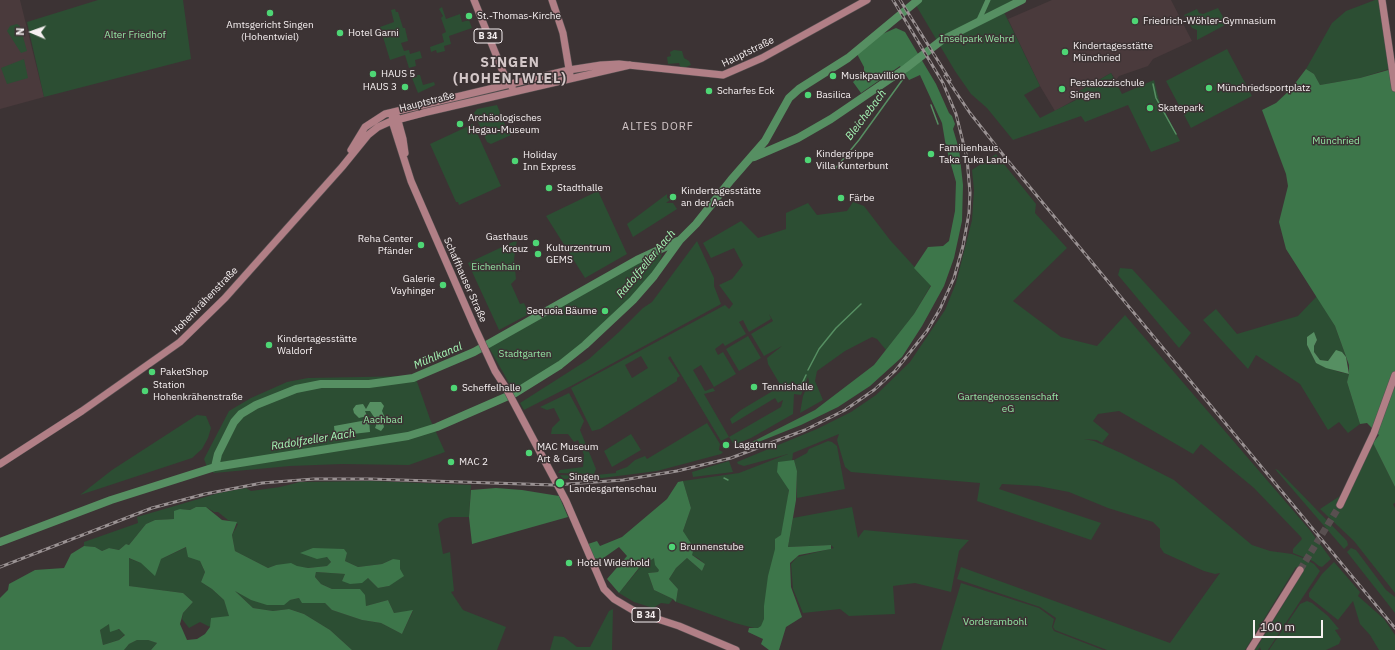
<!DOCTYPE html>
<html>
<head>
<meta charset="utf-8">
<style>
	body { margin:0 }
	#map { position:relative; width:1395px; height:650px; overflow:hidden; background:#3c3334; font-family:"IBM Plex Sans",sans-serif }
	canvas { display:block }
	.north { position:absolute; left:12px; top:12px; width:40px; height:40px; -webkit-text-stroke:3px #3c3334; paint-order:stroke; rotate:272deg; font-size:11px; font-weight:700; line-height:16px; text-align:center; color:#f6f0f1 }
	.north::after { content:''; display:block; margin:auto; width:14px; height:18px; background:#f6f0f1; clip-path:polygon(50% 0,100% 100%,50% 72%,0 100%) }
	.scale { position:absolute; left:1253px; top:620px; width:70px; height:18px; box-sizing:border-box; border:2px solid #f6f0f1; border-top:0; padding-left:5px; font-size:12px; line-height:14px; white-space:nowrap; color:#f6f0f1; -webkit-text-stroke:3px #3c3334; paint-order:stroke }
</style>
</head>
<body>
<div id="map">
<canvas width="1395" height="650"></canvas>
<div class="north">N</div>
<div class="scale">100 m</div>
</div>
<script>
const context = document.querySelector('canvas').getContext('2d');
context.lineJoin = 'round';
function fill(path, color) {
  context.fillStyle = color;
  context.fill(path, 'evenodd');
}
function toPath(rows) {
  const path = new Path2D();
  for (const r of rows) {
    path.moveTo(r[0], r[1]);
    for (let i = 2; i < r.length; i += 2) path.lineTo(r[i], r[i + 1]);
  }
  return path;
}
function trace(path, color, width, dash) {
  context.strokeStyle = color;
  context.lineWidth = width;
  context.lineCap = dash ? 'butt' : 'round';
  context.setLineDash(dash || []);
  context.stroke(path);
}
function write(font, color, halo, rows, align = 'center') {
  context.font = font + ' "IBM Plex Sans",sans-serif';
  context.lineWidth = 3;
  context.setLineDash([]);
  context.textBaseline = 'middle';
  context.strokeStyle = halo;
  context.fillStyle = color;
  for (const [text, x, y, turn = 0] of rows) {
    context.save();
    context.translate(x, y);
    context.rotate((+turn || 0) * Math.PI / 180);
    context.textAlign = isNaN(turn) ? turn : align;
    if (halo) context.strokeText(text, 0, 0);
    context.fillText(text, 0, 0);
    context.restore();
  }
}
fill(toPath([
	[0,0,20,0,44,97,0,109],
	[1052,0,1171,0,1192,41,1153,59,1148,66,1119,76,1116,80,1111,73,1074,94,1076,99,1055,111,1040,86,1008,19]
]), '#4a3a3c');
fill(toPath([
	[98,0,183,0,191,59,44,97,27,22],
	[918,0,1022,0,1003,10,1040,86,1024,95,1040,118,1076,100,1074,94,1111,73,1122,94,1154,80,1159,100,1180,141,1151,152,1128,105,1085,122,1081,116,1013,140,987,108,971,94,955,71,917,7,915,2],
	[1375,0,1382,0,1392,68,1360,78,1320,85,1314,74,1306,69,1332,23,1346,11],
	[442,7,446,19,460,14,462,22,469,20,472,28,449,36,451,44,444,46,445,51,437,53,436,50,431,52,430,47,444,42,442,34,446,32,441,18,443,16,439,9],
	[1218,8,1227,24,1197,40,1197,30,1192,28,1184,15,1197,9,1199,13,1203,14],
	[395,9,396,12,398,12,403,28,405,28,408,41,401,43,404,51,409,50,410,54,420,51,422,58,415,60,416,66,409,68,405,55,390,60,380,27,394,22,391,10],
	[17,24,20,26,27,51,21,53,7,31,10,26],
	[1227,49,1252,96,1191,128,1166,81],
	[674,50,682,51,684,58,689,61,691,65,681,69,679,63,668,64,667,57,671,56,670,52],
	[24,59,28,78,7,84,1,68],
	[417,75,420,75,423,85,434,82,435,85,418,93,412,78,417,77],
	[497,105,507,130,511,135,491,144,487,142,474,113,477,109],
	[473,124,501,186,459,205,458,202,456,202,430,144],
	[996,154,1036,204,1035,213,1067,248,1013,301,1061,337,1097,346,1125,315,1309,529,1331,559,1322,567,1319,566,1313,561,1293,553,1293,549,1302,539,1301,537,1254,488,1201,444,1193,454,1119,411,1098,414,1093,421,1109,434,1102,443,1097,440,1084,439,1094,441,1121,453,1174,480,1252,545,1270,551,1292,554,1303,558,1314,564,1320,571,1268,650,1261,650,1260,647,1258,650,1254,650,1259,644,1303,572,1296,567,1245,650,1107,650,1055,630,1053,627,1056,618,1040,607,957,579,961,567,1170,643,1220,573,1215,574,1204,571,1164,553,1160,547,1160,529,1153,522,1108,508,1069,492,1038,486,1002,484,999,489,1101,523,1091,540,977,501,980,483,851,472,845,467,837,440,839,434,793,453,773,633,735,623,676,602,678,589,669,579,676,568,687,558,702,571,705,564,698,558,692,555,683,531,691,508,683,481,739,473,788,454,744,466,738,464,737,462,817,429,851,412,876,395,910,362,945,310,956,283,972,220,974,190,972,170],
	[598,191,627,254,585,278,546,216],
	[667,194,667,198,671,199,666,203,673,203,677,209,633,237,627,224],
	[853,202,864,206,890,240,931,285,914,314,886,350,877,339,872,337,845,351,817,371,815,381,823,400,800,413,803,396,809,382,808,377,801,395,794,394,793,414,751,438,738,443,733,443,729,437,721,441,670,356,668,358,680,376,677,378,677,381,600,429,592,431,571,388,725,305,729,309,733,304,719,285,732,279,743,265,734,248,711,258,703,243,741,221,758,238,786,229,786,213,808,203,817,215,847,211],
	[769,314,773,321,751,334,764,356,782,346,767,358,768,364,781,386,741,410,730,419,732,424,775,398,778,403,783,400,781,407,729,437,704,394,715,391,713,388,705,391,693,370,701,365,714,387,736,374,723,352,718,355,715,349,723,343,725,346,746,334,739,322,743,320,749,332,771,319],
	[641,356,648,368,632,378,625,365],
	[517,240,514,259,516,279,511,284,520,304,524,303,529,314,499,330,468,263],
	[697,241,714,278,714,286,721,304,571,386,524,410,520,403,589,359,619,332,643,308,652,302],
	[662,254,654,278,559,364,514,392,487,344,637,261],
	[1120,268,1132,269,1191,333,1179,348,1118,275],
	[1317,296,1335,326,1346,357,1342,352,1332,356,1328,361,1320,360,1314,352,1314,346,1317,340,1307,337,1307,345,1316,363,1339,372,1349,374,1347,382,1360,424,1348,433,1339,422,1328,430,1300,384,1256,355,1248,369,1203,320,1216,309,1237,334,1298,316],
	[748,336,761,358,739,371,726,349],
	[415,376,430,419,445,452,409,465,342,464,290,466,214,473,207,467,204,459,229,411,251,398,287,382,308,378],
	[569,393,584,421,580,430,596,469,594,474,558,473,560,470,583,467,584,455,578,440,574,442,568,434,551,434,552,428,560,420,554,408,547,410,540,407],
	[197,415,206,416,211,428,208,438,202,449,192,458,80,495,112,470],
	[707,423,720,444,719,450,723,452,721,454,657,471,602,478,563,479,560,475,586,476,616,473,616,471,627,467,635,460,645,456,647,459],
	[631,434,641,450,612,467,604,451],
	[828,441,832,442,837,446,845,489,797,498,797,471,794,460,807,453,809,449],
	[1373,443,1395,487,1395,503,1393,504,1395,508,1395,593,1354,541,1320,509,1340,496,1338,501,1339,504,1347,498],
	[729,461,733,472,693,477,692,472],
	[1275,469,1278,470,1347,541,1348,545,1344,549],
	[371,481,471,485,469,517,451,517,444,519,438,524,443,554,450,552,454,591,451,592,463,610,506,627,497,650,352,650,330,630,304,614,289,609,273,611,253,608,233,589,251,600,290,600,299,598,314,603,325,603,332,610,362,620,381,623,402,634,413,611,394,613,388,600,366,606,360,589,332,589,321,584,315,577,316,572,345,574,342,581,368,578,378,588,389,586,393,559,382,564,358,567,345,561,347,553,317,559,327,557,331,562,327,566,308,568,276,565,268,568,235,551,232,535,238,524,228,520,218,512,214,512,206,507,196,507,190,510,180,509,174,519,155,520,146,524,129,545,126,544,119,550,109,548,102,551,95,547,84,546,84,542,138,523,137,517,219,493,246,488,251,491,280,487,300,482],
	[852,507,858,538,864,530,969,540,959,551,951,592,915,583,893,586,895,614,849,616,840,609,803,613,793,589,791,564,797,557,834,548,831,545,788,547,793,518],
	[187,547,200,561,205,572,201,582,212,589,224,600,230,616,210,627,200,622,189,628,182,619,183,613,193,602,183,593,128,586,128,558,141,563,161,559],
	[1351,548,1356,550,1386,590,1395,597,1395,613,1347,552],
	[654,557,660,569,658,572,648,573,654,590,673,599,669,604,661,603,653,608,634,602,619,593,647,559],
	[1334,562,1360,592,1358,596,1384,619,1395,635,1395,650,1379,650,1370,635,1360,624,1353,601,1338,620,1309,597,1309,593,1322,574],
	[961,583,1039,608,1054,619,1052,627,1054,631,1103,650,941,650],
	[1307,601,1312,603,1328,616,1339,629,1335,630,1341,639,1339,644,1326,650,1269,650,1300,604],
	[613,609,612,650,550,650,554,636,564,637,577,647,590,647,609,611],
	[109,623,125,634,119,640,103,645,100,630],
	[137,640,148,640,157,643,151,650,124,650,129,644]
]), '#2c4e33');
fill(toPath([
	[896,28,905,32,936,84,949,113,952,116,955,124,953,129,959,149,963,185,962,221,954,258,944,286,922,326,902,357,870,386,838,407,801,425,751,445,752,442,815,410,874,365,914,314,931,286,914,268,928,247,943,246,949,241,955,211,956,182,946,147,942,123,920,75,909,80,900,66,861,93,853,82,864,71,864,67,857,54,880,35],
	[1395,62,1395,487,1373,443,1379,435,1367,423,1360,424,1347,382,1349,374,1349,365,1335,326,1286,249,1279,222,1288,186,1286,174,1262,110,1276,103,1290,90,1306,69,1314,74,1320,85,1360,78,1392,69],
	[794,460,797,471,796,500,788,547,831,545,831,549,799,555,790,563,791,587,802,617,786,627,779,650,769,650,761,644,763,639,748,632,749,628,758,628,761,626,764,619,764,606,768,576,775,549,775,539,781,535,789,490,777,472,778,462],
	[683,481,691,508,683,531,694,548,692,555,705,564,702,571,687,558,676,568,669,579,678,589,676,602,673,599,654,590,648,573,658,572,659,570,655,565,654,558,651,560,646,559,619,593,607,579,627,556,619,547,602,559,593,558,588,544,597,541,600,546,622,537,667,499,678,482],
	[496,488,522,490,559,496,568,517,472,544,469,517,471,490],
	[196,507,206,507,222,520,237,522,232,535,235,551,268,568,276,565,291,563,297,566,308,568,327,566,331,562,327,557,317,559,300,553,313,548,344,549,347,553,345,561,358,567,382,564,393,559,400,560,400,569,404,576,389,586,378,588,368,578,362,583,350,584,342,581,345,574,316,572,315,577,321,584,332,589,360,589,365,595,366,606,388,600,394,613,413,610,402,634,381,623,362,620,332,610,325,603,302,603,299,598,290,600,284,605,267,605,251,600,235,591,253,608,273,611,289,609,304,614,330,630,352,650,151,650,157,643,148,640,137,640,129,644,124,650,0,650,0,598,8,590,9,584,35,570,64,568,71,554,84,546,95,547,102,551,109,548,119,550,126,544,129,545,146,524,155,520,174,519,174,511,180,509,190,510],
	[186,547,188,557,200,561,205,572,201,582,212,589,224,600,229,616,211,618,210,627,205,634,197,639,187,640,180,624,183,613,193,602,183,593,129,586,129,558,141,563,155,576,161,559],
	[109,624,110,632,119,629,125,635,119,640,103,645,100,630]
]), '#3d764a');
fill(toPath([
	[1314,332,1317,340,1314,346,1314,352,1320,360,1328,361,1336,350,1342,352,1346,357,1349,374,1326,368,1316,363,1307,345,1307,337],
	[370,402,381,402,384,406,382,411,385,418,383,423,384,427,381,431,375,428,378,420,376,420,370,411,365,411,367,416,359,418,354,413,353,409,356,405,363,404,366,409],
	[367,420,369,420,370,432,335,436,334,426]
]), '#568f62');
trace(toPath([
	[1153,84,1156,98,1176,134],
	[931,105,938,124],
	[835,169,859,140,903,79,906,68],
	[808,370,819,349,836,328,861,304],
	[799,390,806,375],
	[724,478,728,480]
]), '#568f62', 1.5);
trace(toPath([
	[978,22,988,0]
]), '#568f62', 5);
trace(toPath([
	[754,157,798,138,831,119,906,68,942,40,1022,0],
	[215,467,218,454,234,422,241,414,256,405,296,389,321,384,369,384,413,378,474,352,637,260,678,241],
	[0,542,111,500,215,467,408,436,437,427,515,393,560,365,585,345,633,300,654,276,680,240,696,224,731,180,765,141,789,98,799,89,848,58,918,0]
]), '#568f62', 8);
trace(toPath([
	[1300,570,1340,505]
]), '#584f50', 7, [7, 3.5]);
const major = toPath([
	[474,0,503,72,512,87],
	[552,0,563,33,570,75],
	[1382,0,1395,88],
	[393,112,392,121,411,181,475,328,495,371,506,388,566,501,604,589,614,599,636,612,679,626,736,650],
	[397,117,403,139,405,153],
	[351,150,365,127,385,114,569,70,601,65,619,64,723,75,762,58,867,0],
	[0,464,82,411,180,342,225,298,342,167,368,135,378,127,389,122,427,112,630,65],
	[1340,505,1374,433,1395,375],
	[1250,650,1300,570]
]);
trace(major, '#5a5253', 8);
trace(major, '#b17f86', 7);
const rail = toPath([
	[900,0,950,80],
	[945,76,970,113,1004,156,1395,628],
	[0,567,152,508,205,494,262,483,314,479,370,479,554,485,623,480,677,471,731,458,805,430,845,410,874,390,895,371,927,331,940,309,954,278,963,246,969,213,970,193,967,158,956,114,943,83,893,0]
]);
trace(rail, '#9a9293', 3);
trace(rail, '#3c3334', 1.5, [4.5]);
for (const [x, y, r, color] of [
	[270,13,4,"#4ed675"],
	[469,16,4,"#4ed675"],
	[1135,21,4,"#4ed675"],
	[340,33,4,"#4ed675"],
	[1065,52,4,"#4ed675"],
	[373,74,4,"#4ed675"],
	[833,76,4,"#4ed675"],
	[405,87,4,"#4ed675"],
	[1209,88,4,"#4ed675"],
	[1062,89,4,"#4ed675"],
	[709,91,4,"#4ed675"],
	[808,95,4,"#4ed675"],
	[1150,108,4,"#4ed675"],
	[460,124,4,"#4ed675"],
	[931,154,4,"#4ed675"],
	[808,160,4,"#4ed675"],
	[515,161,4,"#4ed675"],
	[549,188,4,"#4ed675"],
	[673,197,4,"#4ed675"],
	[841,198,4,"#4ed675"],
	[536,243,4,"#4ed675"],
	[421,245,4,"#4ed675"],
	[538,254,4,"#4ed675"],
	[443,285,4,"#4ed675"],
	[605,311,4,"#4ed675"],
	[269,345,4,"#4ed675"],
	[152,372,4,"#4ed675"],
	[754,387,4,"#4ed675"],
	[454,388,4,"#4ed675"],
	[145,391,4,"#4ed675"],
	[726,445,4,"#4ed675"],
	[529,453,4,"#4ed675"],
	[451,462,4,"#4ed675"],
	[560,483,5,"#4ed675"],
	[672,547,4,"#4ed675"],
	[569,563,4,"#4ed675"]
]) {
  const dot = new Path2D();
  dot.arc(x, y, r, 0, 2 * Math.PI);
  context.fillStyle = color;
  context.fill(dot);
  trace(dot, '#3c3334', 1.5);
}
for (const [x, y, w] of [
	[488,36,28],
	[646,615,28]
]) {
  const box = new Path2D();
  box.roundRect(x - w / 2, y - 7, w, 14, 3);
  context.fillStyle = '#3c3334';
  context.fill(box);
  trace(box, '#f6f0f1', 1);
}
write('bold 9px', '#f6f0f1', null, [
	["B 34",488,36],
	["B 34",646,615]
]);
write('10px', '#f6f0f1', '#3c3334', [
	["St.-Thomas-Kirche",477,16],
	["Friedrich-Wöhler-Gymnasium",1143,21],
	["Amtsgericht Singen",270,25,"center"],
	["(Hohentwiel)",270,37,"center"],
	["Hotel Garni",348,33],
	["Kindertagesstätte",1073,46],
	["Münchried",1073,58],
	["HAUS 5",381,74],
	["Musikpavillion",841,76],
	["Pestalozzischule",1070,83],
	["Singen",1070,95],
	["HAUS 3",397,87,"right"],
	["Münchriedsportplatz",1217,88],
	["Scharfes Eck",717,91],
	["Basilica",816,95],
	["Skatepark",1158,108],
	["Archäologisches",468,118],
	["Hegau-Museum",468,130],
	["Familienhaus",939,148],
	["Taka Tuka Land",939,160],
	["Kindergrippe",816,154],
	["Villa Kunterbunt",816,166],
	["Holiday",523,155],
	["Inn Express",523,167],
	["Stadthalle",557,188],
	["Kindertagesstätte",681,191],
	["an der Aach",681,203],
	["Färbe",849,198],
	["Gasthaus",528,237,"right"],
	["Kreuz",528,249,"right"],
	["Reha Center",413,239,"right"],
	["Pfänder",413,251,"right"],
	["Kulturzentrum",546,248],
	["GEMS",546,260],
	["Galerie",435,279,"right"],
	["Vayhinger",435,291,"right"],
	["Sequoia Bäume",597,311,"right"],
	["Kindertagesstätte",277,339],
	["Waldorf",277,351],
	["PaketShop",160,372],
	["Station",153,385],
	["Hohenkrähenstraße",153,397],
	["Tennishalle",762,387],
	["Scheffelhalle",462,388],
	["Lagaturm",734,445],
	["MAC Museum",537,447],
	["Art & Cars",537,459],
	["MAC 2",459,462],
	["Singen",569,477],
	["Landesgartenschau",569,489],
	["Brunnenstube",680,547],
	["Hotel Widerhold",577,563]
], 'left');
write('10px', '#92e4a2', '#3c3334', [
	["Alter Friedhof",135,35],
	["Inselpark Wehrd",977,39],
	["Münchried",1336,141],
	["Eichenhain",496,267],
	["Stadtgarten",525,354],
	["Gartengenossenschaft",1008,397],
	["eG",1008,409],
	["Aachbad",383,420],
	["Vorderambohl",995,622]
]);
write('10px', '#f6f0f1', '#3c3334', [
	["Hauptstraße",748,52,-26],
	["Hauptstraße",427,102,-14],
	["Schaffhauser Straße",465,280,66],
	["Hohenkrähenstraße",205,301,-46]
]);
write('italic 11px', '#a7fab7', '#3c3334', [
	["Bleichebach",866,115,-53],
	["Radolfzeller Aach",646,264,-50],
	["Mühlkanal",438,356,-23],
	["Radolfzeller Aach",313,440,-9]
]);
context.letterSpacing = '1px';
write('11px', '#d3c7c8', '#3c3334', [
	["ALTES DORF",658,127]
]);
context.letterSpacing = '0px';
context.letterSpacing = '1px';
write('bold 14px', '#d3c7c8', '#3c3334', [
	["SINGEN",510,63],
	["(HOHENTWIEL)",510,79]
]);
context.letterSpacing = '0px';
</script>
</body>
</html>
